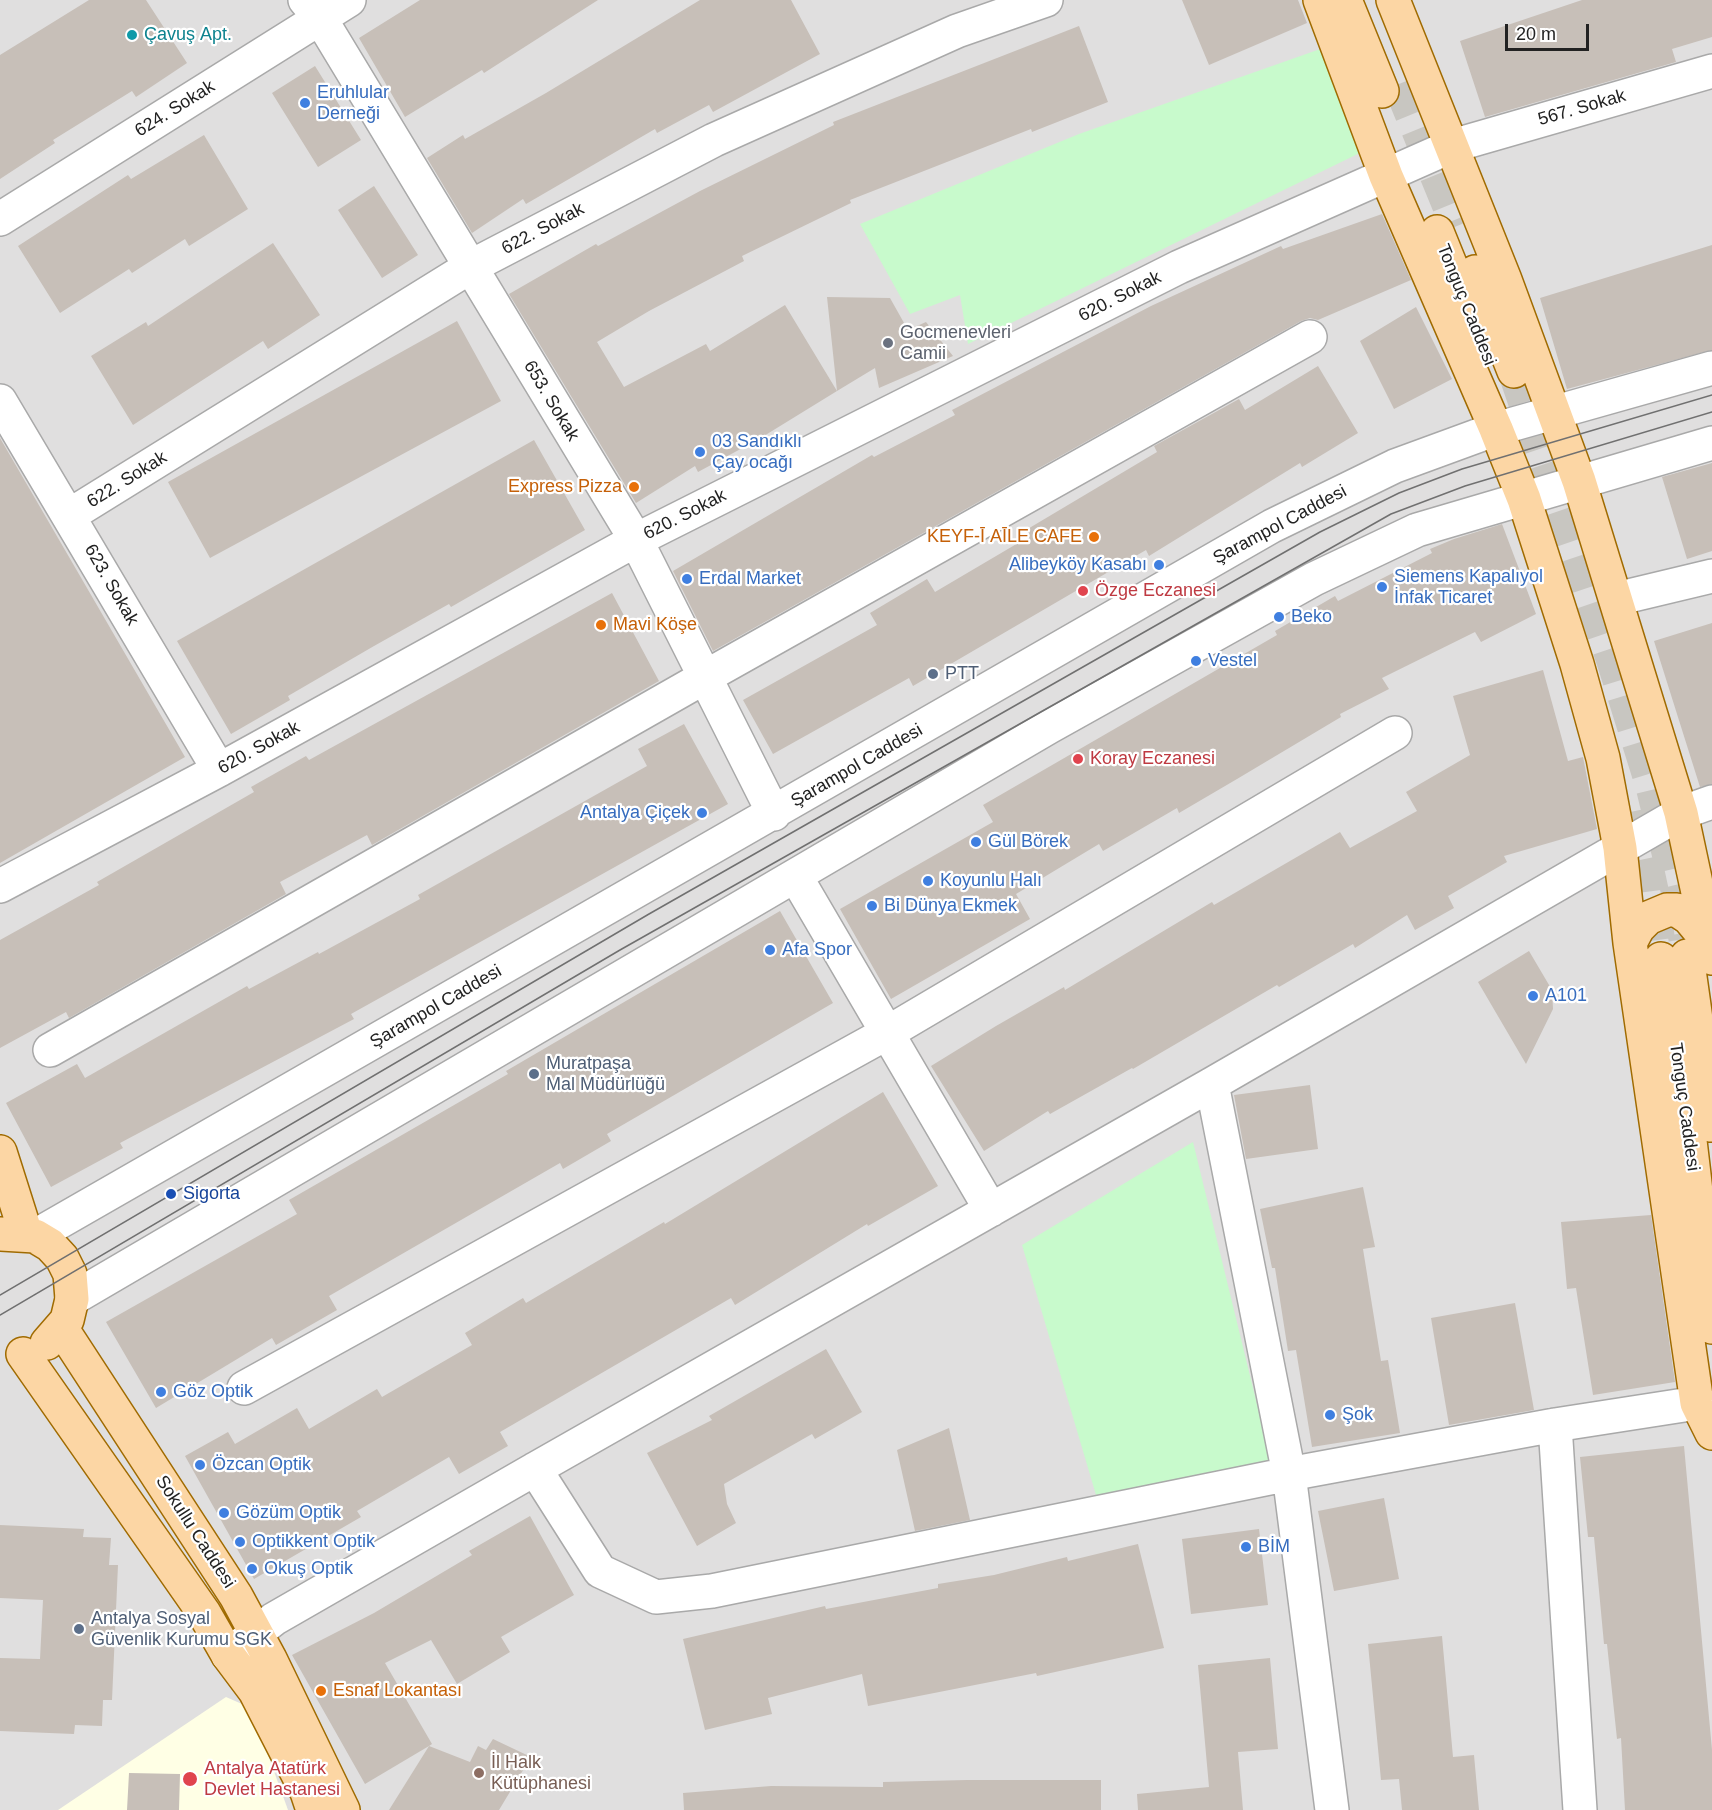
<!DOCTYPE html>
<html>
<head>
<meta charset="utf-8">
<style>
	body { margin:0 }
	#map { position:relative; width:1712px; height:1810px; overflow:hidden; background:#f2efe9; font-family:Arial,sans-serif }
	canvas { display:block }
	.scale { position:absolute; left:1505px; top:24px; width:84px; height:27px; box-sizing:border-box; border:3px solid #222; border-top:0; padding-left:8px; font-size:18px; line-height:21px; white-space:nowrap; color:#222; -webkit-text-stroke:4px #fff; paint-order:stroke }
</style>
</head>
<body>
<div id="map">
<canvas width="1712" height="1810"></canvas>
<div class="scale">20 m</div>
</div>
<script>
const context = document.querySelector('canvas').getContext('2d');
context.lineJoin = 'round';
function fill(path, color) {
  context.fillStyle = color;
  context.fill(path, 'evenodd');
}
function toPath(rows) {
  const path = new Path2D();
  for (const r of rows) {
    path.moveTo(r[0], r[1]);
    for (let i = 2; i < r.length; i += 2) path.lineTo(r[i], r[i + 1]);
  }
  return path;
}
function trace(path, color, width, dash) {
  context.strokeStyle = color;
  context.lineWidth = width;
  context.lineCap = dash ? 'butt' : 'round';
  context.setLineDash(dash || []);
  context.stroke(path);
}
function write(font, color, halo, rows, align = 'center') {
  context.font = font + ' Arial,sans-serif';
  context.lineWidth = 4.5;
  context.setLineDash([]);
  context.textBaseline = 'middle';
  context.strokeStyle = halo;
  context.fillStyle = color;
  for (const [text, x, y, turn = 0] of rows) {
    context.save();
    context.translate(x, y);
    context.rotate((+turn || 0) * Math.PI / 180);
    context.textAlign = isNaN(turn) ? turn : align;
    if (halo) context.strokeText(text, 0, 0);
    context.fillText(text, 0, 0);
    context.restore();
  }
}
fill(toPath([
	[0,0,1712,0,1712,1810,0,1810]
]), '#e0dfdf');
fill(toPath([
	[226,1697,251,1708,288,1810,58,1810]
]), '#ffffe5');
fill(toPath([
	[1326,47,1370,148,968,344,960,295,910,314,860,224,1079,134],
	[1193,1142,1272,1466,1096,1495,1022,1245]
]), '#c8facc');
fill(toPath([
	[89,0,146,0,187,63,136,97,132,91,53,140,55,143,0,179,0,55],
	[420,0,598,0,484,73,482,70,405,117,359,38],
	[700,0,791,0,820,54,713,112,709,105,657,133,655,129,526,204,523,199,472,233,427,158,463,135,465,139,546,93],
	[1182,0,1298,0,1307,23,1209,65],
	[1582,0,1712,0,1712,37,1672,49,1676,62,1485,117,1460,41],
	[1079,26,1108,102,1032,132,1031,129,850,200,851,203,742,256,744,261,649,311,597,342,624,387,706,344,710,351,785,305,837,391,759,439,698,472,695,466,636,503,509,294,596,244,598,246,700,191,834,125,833,122],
	[315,66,361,140,318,167,272,93],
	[204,135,248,209,189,246,185,239,132,273,129,269,60,313,18,246,128,175,131,179],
	[374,186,418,255,382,278,338,210],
	[1382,214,1411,280,1318,320,1310,318,1301,321,713,651,673,571,872,455,874,457,955,415,952,410,1151,306,1281,246,1283,249],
	[273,243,320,315,268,349,263,341,133,425,91,356,146,322,148,326],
	[1712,245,1712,350,1567,389,1540,298],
	[827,297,890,298,908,330,926,322,953,356,879,388,875,368,837,391],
	[1416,307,1452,379,1394,409,1360,341],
	[457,321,501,401,210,558,168,482],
	[1318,366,1358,433,1302,467,1300,463,1149,556,1146,550,913,686,909,678,773,754,743,700,877,625,870,613,927,579,935,592,1030,536,1026,530,1157,452,1154,446,1239,399,1245,410],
	[0,438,185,757,0,863],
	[534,440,585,530,451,607,449,604,374,646,288,696,290,700,231,734,177,641],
	[1712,463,1712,551,1687,559,1662,477],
	[1502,524,1536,614,1481,642,1475,632,1382,678,1389,689,1340,714,1341,717,1237,779,1179,813,1177,808,1103,851,1099,844,1016,894,1030,919,891,999,840,909,993,822,983,805,1277,635,1275,631,1335,596,1338,601,1432,553,1430,549,1454,539],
	[612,593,659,681,372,845,367,835,280,882,286,894,69,1018,66,1012,0,1048,0,940,99,885,97,882,254,792,251,787,306,756,309,760],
	[1712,623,1712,784,1700,787,1654,641],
	[1543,670,1568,761,1583,757,1597,829,1504,856,1507,862,1448,896,1454,908,1415,930,1407,915,1355,948,1353,944,1279,987,1277,985,1133,1069,1132,1068,1050,1114,1048,1111,984,1151,931,1066,996,1026,1064,987,1065,990,1212,902,1214,905,1340,832,1350,848,1417,811,1406,792,1470,755,1453,696],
	[684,724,728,804,351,1014,354,1019,120,1143,123,1148,51,1187,6,1103,77,1064,85,1078,247,986,249,989,318,952,319,954,420,899,418,895,647,766,638,749],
	[780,911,833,1003,607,1134,611,1141,563,1169,560,1163,329,1296,337,1310,276,1345,272,1338,156,1408,106,1322,297,1214,289,1200,508,1074,506,1071],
	[1529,951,1552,990,1553,1009,1526,1064,1478,982],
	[1310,1085,1318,1149,1246,1159,1234,1095],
	[883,1092,938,1186,868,1226,867,1224,735,1305,731,1298,500,1432,508,1446,459,1474,449,1457,357,1511,361,1517,254,1579,185,1456,228,1432,235,1444,297,1408,309,1429,377,1389,382,1397,472,1345,465,1333,523,1298,526,1303,664,1222,665,1224],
	[1363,1187,1375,1247,1363,1249,1381,1361,1388,1360,1400,1433,1312,1447,1296,1350,1288,1351,1275,1268,1272,1268,1260,1209],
	[1651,1215,1675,1382,1593,1395,1576,1288,1567,1289,1561,1222],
	[1515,1303,1534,1410,1449,1425,1431,1318],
	[826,1349,862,1412,815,1439,812,1434,724,1484,727,1504,736,1523,697,1546,647,1453,712,1420,709,1416],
	[949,1428,970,1520,915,1531,897,1450],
	[1684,1446,1712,1750,1712,1810,1625,1810,1621,1738,1617,1739,1607,1644,1604,1644,1594,1537,1588,1537,1580,1457],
	[1384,1498,1399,1579,1334,1591,1318,1511],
	[530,1516,574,1595,501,1637,510,1652,457,1684,431,1640,385,1663,432,1744,429,1746,470,1762,478,1746,486,1750,493,1739,531,1757,499,1810,389,1810,429,1746,365,1784,292,1655,374,1613,472,1555,469,1551],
	[0,1525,84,1529,83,1537,111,1538,109,1565,118,1565,112,1700,103,1700,102,1726,75,1725,74,1734,0,1731,0,1658,40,1659,43,1600,0,1598],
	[1259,1529,1268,1605,1191,1614,1182,1539],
	[1138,1544,1164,1648,1037,1676,1036,1673,868,1706,862,1674,768,1698,772,1714,705,1730,683,1639,825,1606,826,1609,938,1588,938,1584,994,1575,1067,1557,1068,1561],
	[1442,1636,1453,1757,1474,1755,1479,1810,1402,1810,1399,1779,1381,1780,1368,1644],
	[1270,1658,1278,1749,1238,1752,1243,1810,1138,1810,1137,1794,1209,1787,1198,1665],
	[129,1773,180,1774,179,1810,127,1810],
	[967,1780,1101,1780,1101,1810,684,1810,683,1793,771,1786,883,1787,883,1782]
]), '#c7bfb8');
trace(toPath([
	[1399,84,1457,226],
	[1514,371,1613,661,1652,786,1678,894,1685,939],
	[1635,811,1652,890,1661,959]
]), '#c8c6c1', 33, [33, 16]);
const minor = toPath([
	[305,0,320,18,636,540,774,814],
	[0,219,349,0],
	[0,401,219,770],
	[70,515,470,267,714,140,957,31,1046,0],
	[1616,599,1712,576],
	[796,877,991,1210],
	[0,886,219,770,636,540,1179,267,1452,146,1712,71],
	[50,1050,705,677,1310,337],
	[1212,1084,1289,1474,1332,1810],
	[35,1236,1272,526,1395,466,1496,429,1712,368],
	[72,1299,1049,727,1314,579,1417,530,1712,443],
	[244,1388,887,1033,1395,733],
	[1555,1425,1580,1810],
	[535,1469,600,1571,656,1597,712,1591,1289,1474,1555,1425,1697,1403],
	[228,1655,274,1619,535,1469,1212,1084,1681,813,1712,802]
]);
const major = toPath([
	[1320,0,1386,176,1496,429,1524,499,1577,664,1603,758,1620,848,1630,943,1697,1403,1712,1433],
	[1345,0,1382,91],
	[1393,0,1505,280,1579,481,1681,813,1712,958],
	[1437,232,1469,311],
	[1475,272,1514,371],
	[1630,943,1638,928,1648,918,1667,910,1677,910,1689,918,1708,941],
	[1687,956,1711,1125],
	[1661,959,1684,1090,1712,1327],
	[0,1152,26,1234],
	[0,1234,35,1236,50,1245,62,1258,70,1274,72,1299,67,1320,47,1343],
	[62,1329,236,1596,270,1659,343,1810],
	[23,1354,204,1613,228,1655,255,1691,307,1792,313,1810]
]);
trace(minor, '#a9a9a9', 36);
trace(major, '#a06b00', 36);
trace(minor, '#fff', 33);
trace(major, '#fcd6a4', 33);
trace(toPath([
	[0,1295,649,914,1320,532,1399,493,1462,469,1712,395],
	[0,1315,620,950,1391,514,1465,486,1712,412]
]), '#707070', 1.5);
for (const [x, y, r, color] of [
	[132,35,6,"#0f9aa8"],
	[305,103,6,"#3f7fe0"],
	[888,343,6,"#6b7280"],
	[700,452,6,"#3f7fe0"],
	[634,487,6,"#e8710a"],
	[1094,537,6,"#e8710a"],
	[1159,565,6,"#3f7fe0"],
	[687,579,6,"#3f7fe0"],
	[1382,587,6,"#3f7fe0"],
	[1083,591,6,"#e0444e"],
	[1279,617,6,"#3f7fe0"],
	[601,625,6,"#e8710a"],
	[1196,661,6,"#3f7fe0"],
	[933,674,6,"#5c6f8a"],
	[1078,759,6,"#e0444e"],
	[702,813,6,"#3f7fe0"],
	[976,842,6,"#3f7fe0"],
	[928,881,6,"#3f7fe0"],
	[872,906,6,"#3f7fe0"],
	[770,950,6,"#3f7fe0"],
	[1533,996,6,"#3f7fe0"],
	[534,1074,6,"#5c6f8a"],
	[171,1194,6,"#1a4fb4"],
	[161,1392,6,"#3f7fe0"],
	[1330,1415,6,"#3f7fe0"],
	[200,1465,6,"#3f7fe0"],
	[224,1513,6,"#3f7fe0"],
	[240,1542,6,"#3f7fe0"],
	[1246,1547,6,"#3f7fe0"],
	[252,1569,6,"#3f7fe0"],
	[79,1629,6,"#5c6f8a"],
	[321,1691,6,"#e8710a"],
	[479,1773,6,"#8d6e63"],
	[190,1779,8,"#e0444e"]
]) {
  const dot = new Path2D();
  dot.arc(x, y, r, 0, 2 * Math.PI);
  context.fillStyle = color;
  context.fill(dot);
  trace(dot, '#fff', 2);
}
write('18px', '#0d838f', '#fff', [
	["Çavuş Apt.",144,35]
], 'left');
write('18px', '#366cbe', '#fff', [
	["Eruhlular",317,93],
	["Derneği",317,114],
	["03 Sandıklı",712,442],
	["Çay ocağı",712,463],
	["Alibeyköy Kasabı",1147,565,"right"],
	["Siemens Kapalıyol",1394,577],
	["İnfak Ticaret",1394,598],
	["Erdal Market",699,579],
	["Beko",1291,617],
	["Vestel",1208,661],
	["Antalya Çiçek",690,813,"right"],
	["Gül Börek",988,842],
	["Koyunlu Halı",940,881],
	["Bi Dünya Ekmek",884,906],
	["Afa Spor",782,950],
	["A101",1545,996],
	["Göz Optik",173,1392],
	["Şok",1342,1415],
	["Özcan Optik",212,1465],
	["Gözüm Optik",236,1513],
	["Optikkent Optik",252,1542],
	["BİM",1258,1547],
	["Okuş Optik",264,1569]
], 'left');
write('18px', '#222', '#fff', [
	["567. Sokak",1582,108,-16],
	["624. Sokak",175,109,-32],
	["622. Sokak",543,229,-28],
	["620. Sokak",1120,297,-27],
	["Tonguç Caddesi",1466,305,68],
	["653. Sokak",551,401,59],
	["622. Sokak",127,480,-32],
	["620. Sokak",685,515,-27],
	["Şarampol Caddesi",1280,525,-28],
	["623. Sokak",111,585,60],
	["620. Sokak",259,748,-29],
	["Şarampol Caddesi",857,766,-30],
	["Şarampol Caddesi",436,1007,-30],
	["Tonguç Caddesi",1684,1107,82],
	["Sokullu Caddesi",195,1532,57]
]);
write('18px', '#5b616d', '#fff', [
	["Gocmenevleri",900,333],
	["Camii",900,354]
], 'left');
write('18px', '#c56008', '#fff', [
	["Express Pizza",622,487],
	["KEYF-Ī AĪLE CAFE",1082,537],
	["Mavi Köşe",613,625,"left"],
	["Esnaf Lokantası",333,1691,"left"]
], 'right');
write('18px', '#be3a42', '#fff', [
	["Özge Eczanesi",1095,591],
	["Koray Eczanesi",1090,759],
	["Antalya Atatürk",204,1769],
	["Devlet Hastanesi",204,1790]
], 'left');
write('18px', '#4e5e75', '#fff', [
	["PTT",945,674],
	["Muratpaşa",546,1064],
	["Mal Müdürlüğü",546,1085],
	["Antalya Sosyal",91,1619],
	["Güvenlik Kurumu SGK",91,1640]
], 'left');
write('18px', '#164399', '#fff', [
	["Sigorta",183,1194]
], 'left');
write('18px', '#785e54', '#fff', [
	["İl Halk",491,1763],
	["Kütüphanesi",491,1784]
], 'left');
</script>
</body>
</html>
